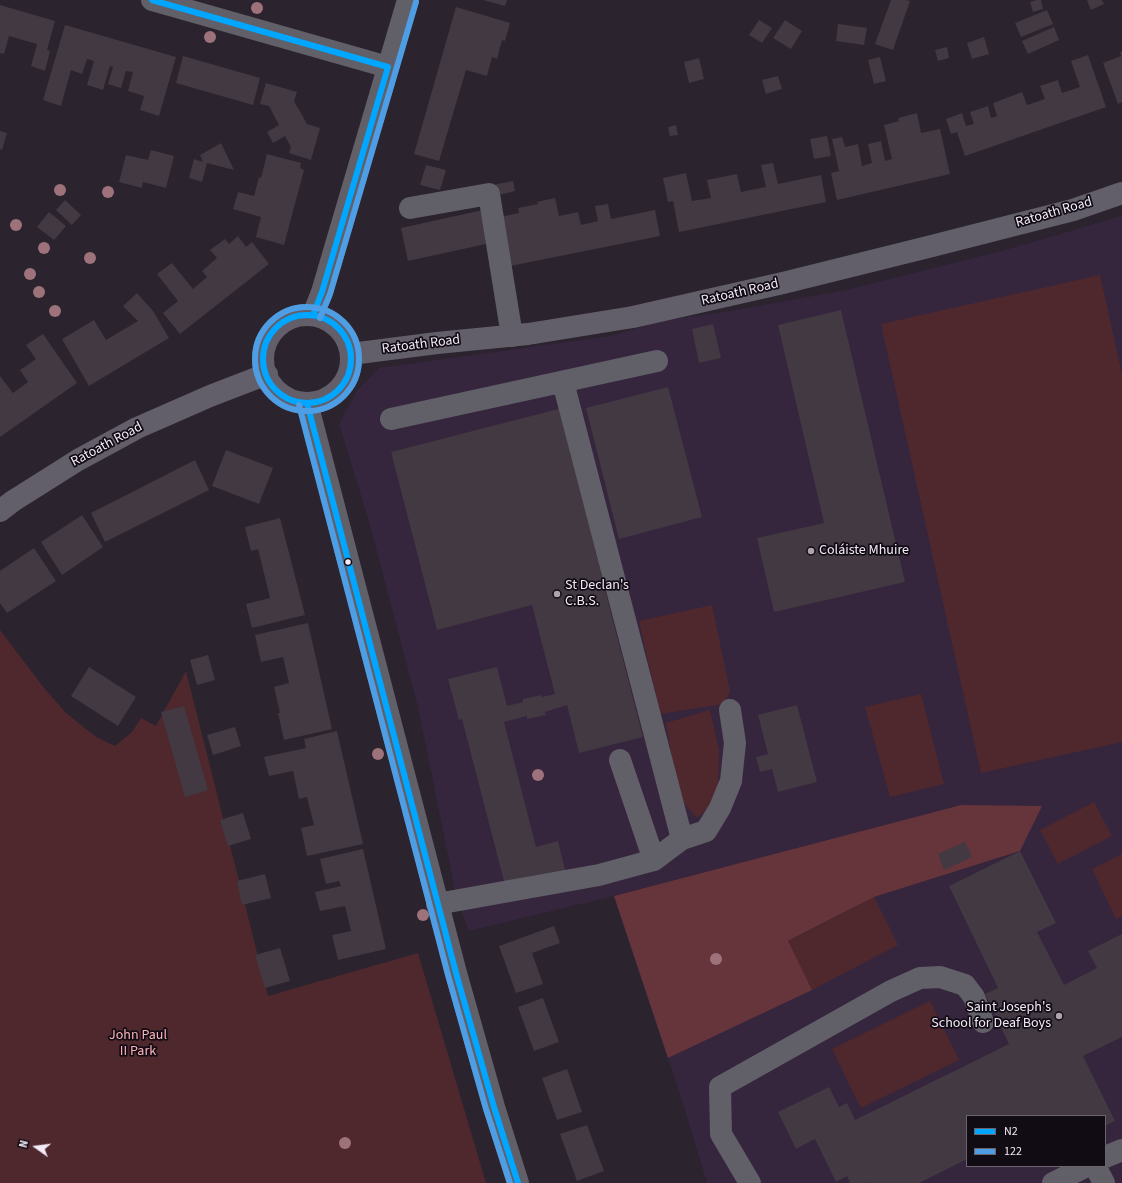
<!DOCTYPE html>
<html>
<head>
<meta charset="utf-8">
<style>
	body { margin:0 }
	#map { position:relative; width:1122px; height:1183px; overflow:hidden; background:#2b232e; font-family:"Source Sans 3",sans-serif }
	canvas { display:block }
	.legend { position:absolute; left:966px; top:1115px; width:140px; height:52px; box-sizing:border-box; background:#110b14; border:1px solid #6b646f; margin:0; padding:5px 7px; list-style:none; font-size:12px; color:#f3eaf8 }
	.legend li { display:flex; align-items:center; gap:8px; height:20px }
	.legend b { width:20px; border:1px solid #6b646f }
	.north { position:absolute; left:16px; top:1127px; width:40px; height:40px; -webkit-text-stroke:3px #110b14; paint-order:stroke; rotate:284deg; font-size:11px; font-weight:700; line-height:16px; text-align:center; color:#f3eaf8 }
	.north::after { content:''; display:block; margin:auto; width:14px; height:18px; background:#f3eaf8; clip-path:polygon(50% 0,100% 100%,50% 72%,0 100%) }
</style>
</head>
<body>
<div id="map">
<canvas width="1122" height="1183"></canvas>
<ul class="legend">
<li><b style="height:5px;background:#00a6ff"></b>N2</li>
<li><b style="height:5px;background:#4d9ee5"></b>122</li>
</ul>
<div class="north">N</div>
</div>
<script>
const context = document.querySelector('canvas').getContext('2d');
context.lineJoin = 'round';
function fill(path, color) {
  context.fillStyle = color;
  context.fill(path, 'evenodd');
}
function toPath(rows) {
  const path = new Path2D();
  for (const r of rows) {
    if (r.length === 3) {
      path.moveTo(r[0] + r[2], r[1]);
      path.arc(r[0], r[1], r[2], 0, 2 * Math.PI);
      continue;
    }
    path.moveTo(r[0], r[1]);
    for (let i = 2; i < r.length; i += 2) path.lineTo(r[i], r[i + 1]);
  }
  return path;
}
function trace(path, color, width, dash) {
  context.strokeStyle = color;
  context.lineWidth = width;
  context.lineCap = dash ? 'butt' : 'round';
  context.setLineDash(dash || []);
  context.stroke(path);
}
function write(font, color, halo, rows, align = 'center') {
  context.font = font + ' "Source Sans 3",sans-serif';
  context.lineWidth = 3.5;
  context.setLineDash([]);
  context.textBaseline = 'middle';
  context.strokeStyle = halo;
  context.fillStyle = color;
  for (const [text, x, y, turn = 0] of rows) {
    context.save();
    context.translate(x, y);
    context.rotate((+turn || 0) * Math.PI / 180);
    context.textAlign = isNaN(turn) ? turn : align;
    if (halo) context.strokeText(text, 0, 0);
    context.fillText(text, 0, 0);
    context.restore();
  }
}
fill(toPath([
	[1122,216,1122,1183,707,1183,684,1107,668,1058,811,990,874,897,1020,851,961,805,614,896,469,931,457,900,418,707,368,518,339,424,357,391,379,368,610,336,665,320,724,312,846,290,1005,250],
	[967,1116,1105,1116,1105,1166,967,1166]
]), '#35253d');
fill(toPath([
	[1100,275,1122,374,1122,742,981,773,881,324],
	[712,605,730,691,724,704,660,714,639,621],
	[0,630,44,688,66,713,96,737,115,746,132,732,141,718,156,726,186,671,268,996,418,953,486,1183,0,1183],
	[921,694,944,784,890,797,865,707],
	[710,710,719,750,718,793,706,810,697,818,679,798,666,723],
	[1094,802,1112,836,1058,864,1040,830],
	[1122,854,1122,916,1116,919,1092,869],
	[874,897,898,945,812,990,787,942],
	[930,1001,959,1060,861,1108,832,1049]
]), '#4f282e');
fill(toPath([
	[961,805,1042,806,1020,851,874,897,788,941,812,990,668,1058,614,896]
]), '#66353c');
fill(toPath([
	[483,0,507,0,505,6],
	[891,0,906,0,910,1,893,50,875,44],
	[1037,0,1041,0,1043,9,1033,12,1030,2],
	[1087,0,1102,0,1104,4,1091,10],
	[0,5,55,21,47,50,50,51,45,71,31,66,37,44,9,36,4,54,0,53],
	[456,7,510,23,505,41,502,40,497,59,492,57,487,76,466,70,439,161,414,154],
	[1047,10,1053,24,1021,37,1015,23],
	[759,20,772,28,762,43,749,35],
	[785,20,802,31,791,49,773,38],
	[838,24,867,28,864,45,836,41],
	[65,25,176,57,159,116,140,110,144,96,128,91,133,72,126,71,121,88,108,84,113,67,110,66,103,90,87,85,94,61,87,59,82,74,71,70,61,106,43,100],
	[1054,27,1059,40,1028,54,1022,41],
	[984,37,989,54,972,59,967,43],
	[947,47,949,58,938,61,935,50],
	[1122,51,1122,102,1118,104,1103,63,1121,56,1120,52],
	[1088,55,1106,107,965,156,957,132,951,134,946,119,962,113,966,126,974,124,970,112,988,106,991,118,997,116,993,103,1022,92,1027,105,1045,99,1040,86,1058,80,1062,93,1080,87,1071,61],
	[183,56,260,78,253,105,176,83],
	[880,57,886,81,874,84,868,60],
	[699,58,704,79,689,83,684,62],
	[778,76,782,89,766,94,762,80],
	[266,83,297,92,294,101,307,124,320,128,311,160,289,153,291,147,285,136,273,143,267,132,279,125,269,106,260,104],
	[917,113,921,133,940,129,950,174,837,200,831,173,839,171,832,139,842,137,845,147,858,144,862,166,872,163,868,144,881,141,885,161,892,159,884,125,899,121,898,118],
	[676,125,678,135,670,136,668,127],
	[0,131,7,133,2,150,0,149],
	[827,136,831,156,814,159,810,139],
	[221,143,234,170,207,163,202,182,189,178,194,159,203,162,200,155],
	[151,150,174,156,166,188,143,182,142,188,119,182,126,155,148,160],
	[267,154,301,163,300,168,304,170,284,245,256,237,261,217,233,209,238,192,254,196,259,177,261,178],
	[773,163,778,184,821,175,826,202,679,232,673,201,668,202,663,178,686,173,692,201,711,198,707,180,737,174,741,192,766,187,761,165],
	[426,165,446,170,440,190,420,185],
	[513,181,515,191,495,196,493,185],
	[555,198,559,216,578,212,581,225,598,221,595,206,608,204,611,219,655,210,660,236,510,266,500,217,519,213,518,208,538,204,537,202],
	[65,200,81,215,72,225,56,210],
	[483,210,489,239,485,240,486,244,408,261,401,228],
	[49,212,66,226,54,240,37,227],
	[238,236,246,247,252,242,269,264,180,334,163,313,178,301,157,274,172,263,193,289,207,277,202,271,217,258,210,250,225,239,229,244],
	[137,293,153,311,169,338,89,386,62,339,94,320,106,340,138,321,123,306],
	[841,310,905,582,774,612,757,538,824,523,778,325],
	[713,324,721,358,699,363,692,329],
	[43,334,77,383,0,437,0,376,13,393,28,382,20,370,36,359,26,345],
	[668,387,702,517,619,539,586,408],
	[562,408,608,585,604,586,643,737,579,753,567,705,545,712,546,715,527,719,527,716,504,722,536,847,558,841,566,874,506,889,462,719,459,720,448,679,497,667,507,706,523,702,523,699,541,695,542,697,555,694,532,605,437,630,391,452],
	[226,450,273,468,259,504,212,486],
	[195,460,209,490,105,542,91,513],
	[82,515,103,547,62,575,41,542],
	[280,518,305,615,252,628,246,604,270,598,258,549,251,551,245,527],
	[34,548,56,581,7,613,0,603,0,571],
	[308,623,332,729,284,740,278,713,280,713,274,687,289,683,283,657,261,662,255,635],
	[208,655,215,680,197,685,190,660],
	[89,667,136,697,118,726,71,696],
	[797,705,817,782,778,792,772,769,760,772,756,757,768,754,758,715],
	[184,706,208,790,185,797,161,712],
	[235,727,241,746,213,755,207,735],
	[337,731,363,844,307,856,301,828,314,825,307,797,299,799,293,771,269,776,264,757,306,748,304,739],
	[243,813,251,839,228,846,220,820],
	[965,842,972,857,944,870,938,854],
	[363,849,386,949,338,960,332,935,351,931,345,906,320,911,315,892,341,886,339,881,326,884,320,859],
	[1020,851,1056,923,1037,932,1064,985,1097,968,1088,951,1122,934,1122,1037,1083,1056,1115,1121,1105,1126,1105,1116,967,1116,967,1159,919,1183,871,1183,871,1182,869,1183,850,1183,847,1176,836,1182,815,1139,796,1149,778,1112,829,1087,839,1107,847,1103,855,1120,1009,1044,985,994,998,988,949,886],
	[265,874,271,898,242,905,237,881],
	[554,926,560,943,532,953,543,984,516,993,499,946],
	[280,948,290,981,265,988,255,955],
	[543,998,559,1042,534,1051,518,1007],
	[567,1069,582,1112,557,1120,542,1078],
	[587,1125,604,1171,577,1181,560,1134]
]), '#423942');
trace(toPath([
	[152,0,388,67],
	[410,208,489,194,512,336],
	[313,315,322,292,408,0],
	[307,403,456,973,494,1107,518,1183],
	[391,419,657,361],
	[620,760,654,860],
	[682,839,706,831,720,808,731,781,735,743,730,710],
	[437,904,599,875,654,860,682,839,563,382],
	[1105,1157,1122,1150],
	[1095,1166,1104,1183],
	[750,1183,721,1134,720,1087,891,991,920,978,940,977,965,985,974,997,983,1022],
	[1053,1183,1087,1166]
]), '#615f68', 22);
trace(toPath([
	[307,359,44],
	[351,354,437,343,528,334,633,317,783,283,932,246,1073,210,1122,193],
	[0,511,13,501,78,460,137,428,210,396,267,374]
]), '#635f6a', 22);
trace(toPath([
	[152,0,388,67],
	[313,315,322,292,388,67],
	[307,359,44],
	[307,403,456,973,494,1107,518,1183]
]), '#00a6ff', 6);
trace(toPath([
	[307,359,52],
	[320,318,330,294,416,2],
	[299,405,448,975,486,1109,510,1183]
]), '#4d9ee5', 6);
context.fillStyle = '#9e727a';
for (const [x, y] of [
	[257,8],
	[210,37],
	[60,190],
	[108,192],
	[16,225],
	[44,248],
	[90,258],
	[30,274],
	[39,292],
	[55,311],
	[378,754],
	[538,775],
	[423,915],
	[716,959],
	[345,1143]
]) {
  context.beginPath();
  context.arc(x, y, 6, 0, 2 * Math.PI);
  context.fill();
}
for (const [x, y, r, color] of [
	[811,551,4,"#ada4b1"],
	[348,562,3.5,"#f3eaf8"],
	[557,594,4,"#ada4b1"],
	[1059,1016,4,"#ada4b1"]
]) {
  const dot = new Path2D();
  dot.arc(x, y, r, 0, 2 * Math.PI);
  context.fillStyle = color;
  context.fill(dot);
  trace(dot, '#110b14', 1.5);
}
write('14px', '#f3eaf8', '#110b14', [
	["Ratoath Road",1054,213,-16],
	["Ratoath Road",740,293,-13],
	["Ratoath Road",421,345,-7],
	["Ratoath Road",107,445,-28]
]);
write('14px', '#f3eaf8', '#110b14', [
	["Coláiste Mhuire",819,551],
	["St Declan's",565,586],
	["C.B.S.",565,602],
	["Saint Joseph's",1051,1008,"right"],
	["School for Deaf Boys",1051,1024,"right"]
], 'left');
write('14px', '#fdb3b9', '#110b14', [
	["John Paul",138,1036],
	["II Park",138,1052]
]);
</script>
</body>
</html>
